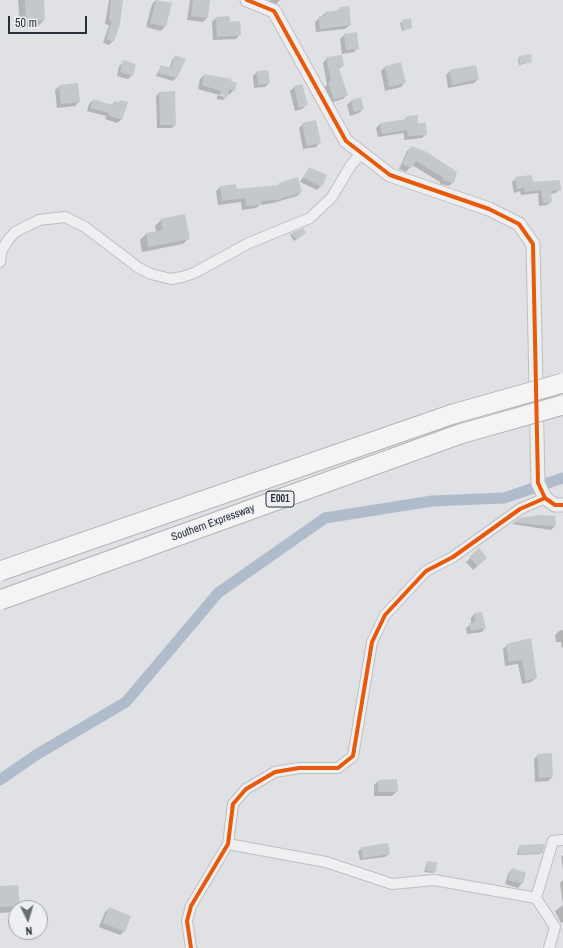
<!DOCTYPE html>
<html>
<head>
<meta charset="utf-8">
<style>
	body { margin:0 }
	#map { position:relative; width:563px; height:948px; overflow:hidden; background:#e0e1e4; font-family:"Archivo Narrow",sans-serif }
	canvas { display:block }
	.north { position:absolute; left:8px; top:900px; width:40px; height:40px; box-sizing:border-box; background:#edeff3; border:1px solid #9fa2a9; border-radius:50%; rotate:175deg; font-size:11px; font-weight:700; line-height:16px; text-align:center; color:#292e3a }
	.north::after { content:''; display:block; margin:auto; width:14px; height:18px; background:#696d76; clip-path:polygon(50% 0,100% 100%,50% 72%,0 100%) }
	.scale { position:absolute; left:8px; top:16px; width:79px; height:18px; box-sizing:border-box; border:2px solid #292e3a; border-top:0; padding-left:5px; font-size:12px; line-height:14px; white-space:nowrap; color:#292e3a; -webkit-text-stroke:3px #edeff3; paint-order:stroke }
</style>
</head>
<body>
<div id="map">
<canvas width="563" height="948"></canvas>
<div class="north">N</div>
<div class="scale">50 m</div>
</div>
<script>
const context = document.querySelector('canvas').getContext('2d');
context.lineJoin = 'round';
function fill(path, color) {
  context.fillStyle = color;
  context.fill(path, 'evenodd');
}
function toPath(rows) {
  const path = new Path2D();
  for (const r of rows) {
    path.moveTo(r[0], r[1]);
    for (let i = 2; i < r.length; i += 2) path.lineTo(r[i], r[i + 1]);
  }
  return path;
}
function trace(path, color, width, dash) {
  context.strokeStyle = color;
  context.lineWidth = width;
  context.lineCap = dash ? 'butt' : 'round';
  context.setLineDash(dash || []);
  context.stroke(path);
}
function write(font, color, halo, rows, align = 'center') {
  context.font = font + ' "Archivo Narrow",sans-serif';
  context.lineWidth = 3;
  context.setLineDash([]);
  context.textBaseline = 'middle';
  context.strokeStyle = halo;
  context.fillStyle = color;
  for (const [text, x, y, turn = 0] of rows) {
    context.save();
    context.translate(x, y);
    context.rotate((+turn || 0) * Math.PI / 180);
    context.textAlign = isNaN(turn) ? turn : align;
    if (halo) context.strokeText(text, 0, 0);
    context.fillText(text, 0, 0);
    context.restore();
  }
}
fill(toPath([
	[18,0,43,0,44,20,38,26,20,28],
	[109,0,122,0,113,41,109,45,103,43,109,25,105,24],
	[156,0,165,26,161,31,146,27,152,4],
	[190,0,209,0,207,18,203,22,187,20],
	[270,0,280,0,275,6,269,1],
	[340,8,350,25,345,29,316,32,315,22,325,13,336,12],
	[228,17,229,23,240,34,236,39,213,40,212,22,216,18],
	[410,20,411,28,402,31,400,23],
	[344,35,358,48,354,52,342,54,340,39],
	[175,57,184,59,176,78,173,81,156,76,161,66,169,69,172,60],
	[519,57,531,62,519,65,518,59],
	[327,58,343,65,338,70,347,95,343,99,330,103,325,87,327,85,323,63],
	[124,62,132,75,128,79,117,76,119,66],
	[400,63,405,82,401,87,385,91,381,71,385,67],
	[268,71,269,83,265,87,254,88,253,76,257,72],
	[450,71,478,79,474,83,448,88,446,75],
	[204,75,234,90,230,94,227,94,227,96,223,100,217,99,217,95,225,97,225,95,215,94,198,89,200,79],
	[301,85,306,105,302,109,295,111,290,91,294,87],
	[60,86,79,102,75,106,57,108,55,90],
	[159,93,175,125,172,128,157,128,156,96],
	[360,98,363,109,359,113,350,116,347,105,351,101],
	[93,100,111,105,114,102,127,103,121,120,117,123,105,119,106,116,87,111,89,104],
	[407,117,418,124,426,134,422,138,404,140,404,133,378,137,376,128,380,124,404,120],
	[303,124,320,142,316,147,303,149,299,128],
	[412,147,426,153,452,169,453,182,449,186,440,184,440,182,412,165,406,172,399,169,407,151],
	[309,168,321,186,317,190,300,182],
	[516,178,533,183,560,189,556,193,550,194,551,201,547,205,539,206,538,193,521,195,520,191,514,193,512,182],
	[279,184,301,192,297,196,273,203,260,205,256,208,242,210,241,202,218,205,216,191,220,187,236,190,277,186],
	[161,220,189,238,183,244,142,252,140,240,146,234,156,232,155,226],
	[292,234,303,235,294,241,290,235],
	[515,522,555,526,551,530,512,524],
	[470,558,482,562,473,570,466,562],
	[474,614,485,628,482,632,467,634,466,628,471,624,471,618],
	[563,630,563,647,562,648,561,642,556,642,555,635,559,631],
	[517,644,536,678,531,682,522,684,518,664,505,666,503,649,507,645],
	[538,755,552,777,548,781,535,782,534,759],
	[378,781,397,791,392,796,374,796,374,785],
	[519,846,542,852,540,854,517,855],
	[362,848,389,854,385,857,360,860,358,851],
	[563,855,563,869,561,857],
	[427,862,435,871,433,873,424,872],
	[512,869,522,883,518,888,505,884,508,874],
	[563,880,563,922,561,923,555,911,563,905,560,883],
	[0,887,19,905,12,912,0,913],
	[110,908,124,931,120,935,99,927,105,912]
]), '#0003');
trace(toPath([
	[0,780,36,755,126,702,218,593,325,518,432,501,504,498,563,478]
]), '#b0bccc', 11);
fill(toPath([
	[25,0,44,0,45,20,26,22],
	[111,0,123,0,120,24,114,42,106,39,112,21,109,21],
	[156,0,172,3,166,27,150,23],
	[193,0,210,0,208,18,191,16],
	[349,6,351,25,320,29,319,16,325,16,325,12,340,10,340,7],
	[229,16,230,22,240,21,241,35,217,37,216,17],
	[411,18,412,28,403,30,402,20],
	[357,32,359,49,346,50,344,34],
	[531,54,532,62,520,64,519,56],
	[175,55,186,59,177,78,158,73,161,65,171,68],
	[342,55,344,66,338,66,348,95,334,100,328,82,331,81,326,57],
	[123,60,136,64,133,76,120,72],
	[401,62,406,83,389,87,385,66],
	[476,65,479,79,452,85,449,70],
	[268,70,270,83,258,85,257,71],
	[204,74,231,79,231,81,237,83,235,91,229,89,228,96,220,95,221,91,202,85],
	[78,83,80,102,61,104,59,85],
	[302,84,308,105,299,108,294,86],
	[175,91,176,125,160,125,159,92],
	[361,97,364,109,354,112,351,100],
	[93,99,112,105,114,101,119,102,120,100,128,102,122,120,108,115,109,113,90,108],
	[418,115,418,123,426,123,427,135,408,136,407,130,382,134,380,123,407,119,407,116],
	[316,120,321,143,307,146,302,123],
	[411,146,427,152,457,172,454,183,443,180,444,178,416,161,411,168,402,164],
	[309,167,327,175,322,187,303,178],
	[531,175,534,182,560,180,561,190,551,191,552,202,543,203,541,190,525,192,524,188,517,189,515,177],
	[298,177,302,192,278,200,261,201,262,205,246,206,245,198,222,201,220,186,236,184,237,189,279,185,279,183],
	[185,214,190,239,148,247,146,233,163,230,160,219],
	[303,228,306,233,296,239,291,233],
	[541,515,555,516,556,527,514,522,519,518],
	[479,548,487,558,478,566,469,557],
	[482,612,486,628,471,631,469,623,475,622,474,613],
	[531,638,537,678,526,681,522,660,509,662,506,644],
	[552,753,553,777,539,778,537,754],
	[397,779,398,792,378,792,378,780],
	[388,843,390,854,363,858,361,847],
	[545,844,543,853,519,854,519,845],
	[427,861,437,862,436,872,426,871],
	[512,868,526,873,523,884,508,880],
	[18,885,20,906,0,907,0,886],
	[109,907,131,916,125,932,103,923]
]), '#c5c8cb');
const minor = toPath([
	[0,262,1,252,8,240,15,232,39,220,65,217,85,227,139,268,151,274,171,279,182,277,194,273,249,243,310,218,332,197,351,165,362,153],
	[228,844,326,862,392,884,434,880,536,898,555,927,549,948],
	[536,898,553,841,563,840],
	[191,948,187,921,191,906,228,844,233,804,246,789,275,772,299,768,338,768,353,756,372,642,385,615,426,571,453,557,520,509,545,498]
]);
const tertiary = toPath([
	[247,0,274,11,346,141,390,175,489,209,519,224,533,244,538,483,545,498,555,505,563,505]
]);
trace(minor, '#bebfc2', 12);
trace(tertiary, '#bebfc2', 15);
trace(minor, '#eeeff1', 10);
trace(tertiary, '#eeeff1', 13);
const motorwayBridge = toPath([
	[0,571,453,414,563,383],
	[0,600,460,434,563,405]
]);
trace(motorwayBridge, '#b2b4b8', 21, []);
trace(motorwayBridge, '#f4f4f4', 19);
trace(toPath([
	[247,0,274,11,346,141,390,175,489,209,519,224,533,244,538,483,545,498,555,505,563,505],
	[191,948,187,921,191,906,228,844,233,804,246,789,275,772,299,768,338,768,353,756,372,642,385,615,426,571,453,557,520,509,545,498]
]), '#e8590c', 4);
for (const [x, y, w] of [
	[280,499,28]
]) {
  const box = new Path2D();
  box.roundRect(x - w / 2, y - 8, w, 16, 3);
  context.fillStyle = '#edeff3';
  context.fill(box);
  trace(box, '#292e3a', 1);
}
write('bold 10px', '#292e3a', null, [
	["E001",280,499]
]);
write('11px', '#292e3a', '#edeff3', [
	["Southern Expressway",213,523,-20]
]);
</script>
</body>
</html>
